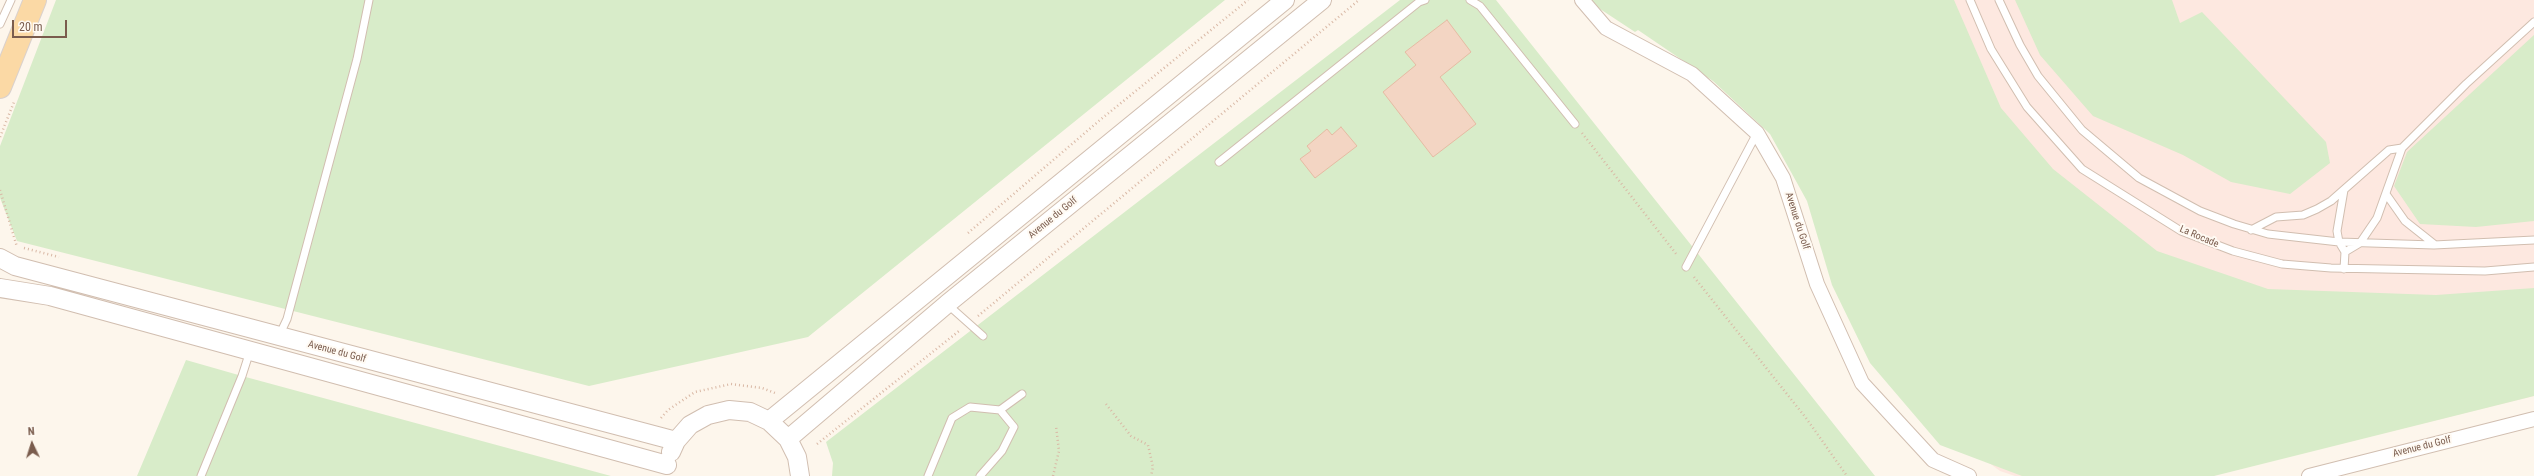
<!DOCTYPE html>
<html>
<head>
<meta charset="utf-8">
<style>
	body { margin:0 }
	#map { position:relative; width:2534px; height:476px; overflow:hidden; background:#fdf6ec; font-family:"Roboto Condensed",sans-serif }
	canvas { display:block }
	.north { position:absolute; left:12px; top:424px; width:40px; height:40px; -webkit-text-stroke:3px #fffaf3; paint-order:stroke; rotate:356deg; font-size:11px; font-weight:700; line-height:16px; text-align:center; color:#7a5c4d }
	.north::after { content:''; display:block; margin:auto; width:14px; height:18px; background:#7a5c4d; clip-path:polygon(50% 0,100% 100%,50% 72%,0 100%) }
	.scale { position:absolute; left:12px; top:20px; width:55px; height:18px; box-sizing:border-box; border:2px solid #7a5c4d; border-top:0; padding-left:5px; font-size:12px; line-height:14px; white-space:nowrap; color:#7a5c4d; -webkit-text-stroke:3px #fffaf3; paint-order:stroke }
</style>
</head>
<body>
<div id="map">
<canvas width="2534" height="476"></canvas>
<div class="north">N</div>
<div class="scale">20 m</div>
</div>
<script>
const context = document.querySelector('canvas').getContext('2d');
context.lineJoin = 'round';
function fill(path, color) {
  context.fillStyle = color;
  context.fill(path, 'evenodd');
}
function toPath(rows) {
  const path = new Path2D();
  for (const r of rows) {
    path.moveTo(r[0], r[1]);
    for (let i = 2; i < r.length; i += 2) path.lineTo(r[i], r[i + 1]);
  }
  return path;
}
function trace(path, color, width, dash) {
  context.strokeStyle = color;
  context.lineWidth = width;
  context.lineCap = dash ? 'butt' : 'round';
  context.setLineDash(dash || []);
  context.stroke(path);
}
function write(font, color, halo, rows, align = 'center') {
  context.font = font + ' "Roboto Condensed",sans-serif';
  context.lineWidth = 4;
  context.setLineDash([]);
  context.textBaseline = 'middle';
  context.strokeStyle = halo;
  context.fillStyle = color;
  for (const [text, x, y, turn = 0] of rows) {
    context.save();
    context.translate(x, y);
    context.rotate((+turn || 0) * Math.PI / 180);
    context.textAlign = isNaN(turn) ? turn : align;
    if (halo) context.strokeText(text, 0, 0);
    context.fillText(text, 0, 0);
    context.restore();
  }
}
fill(toPath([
	[1612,0,2534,0,2534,396,2211,476,2015,476,2000,471,1941,427,1780,125]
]), '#fde8e0');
fill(toPath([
	[56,0,1225,0,808,337,589,386,17,241,0,198,0,146],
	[1400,0,1496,0,1875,476,832,476,833,463,826,442],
	[1590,0,1954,0,2001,108,2053,169,2157,251,2268,289,2436,295,2534,288,2534,396,2214,476,2022,476,1940,445,1870,363,1832,285,1807,201,1770,134,1713,81,1638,30,1635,32,1594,5],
	[2015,0,2172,0,2180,23,2202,12,2326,142,2330,163,2290,194,2231,182,2183,155,2093,116,2040,55],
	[2534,35,2534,221,2476,227,2420,224,2394,186,2407,152],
	[186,360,242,376,611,476,137,476]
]), '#d8ecc9');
const building = toPath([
	[1447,20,1471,52,1440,77,1476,124,1433,157,1383,92,1416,65,1405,52,1447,20],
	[1341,127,1357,146,1315,178,1300,159,1311,151,1307,146,1327,129,1332,135,1341,127]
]);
fill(building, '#f3d5c3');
trace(building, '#e6bba3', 1);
const service = toPath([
	[1470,0,1480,6,1575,124],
	[1970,0,1991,49,2027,107,2082,169,2181,231,2233,251,2282,264,2331,268,2485,271,2534,267],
	[1999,0,2020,45,2038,76,2082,130,2139,178,2200,211,2234,224,2268,234,2339,242,2434,245,2534,240],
	[0,24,11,0],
	[1219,162,1419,2,1425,0],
	[2386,194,2405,221,2434,244],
	[2251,230,2276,217,2303,215,2317,209,2331,201,2389,150,2402,148],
	[2345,252,2360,243,2377,218,2402,148,2466,84,2534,22],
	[1686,267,1757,133],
	[2344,269,2345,252,2339,242,2337,231,2344,190],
	[947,304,983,336],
	[279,336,287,319,357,59,369,0],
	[1000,410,1022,394],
	[201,476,242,376,250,351],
	[928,476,952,418,970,407,1000,410,1014,427,1002,451,980,476]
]);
const minor = toPath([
	[1582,0,1606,28,1692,74,1757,133,1783,178,1817,284,1862,383,1933,460,1969,476],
	[2309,476,2534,419]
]);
const tertiary = toPath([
	[0,258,15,266,676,441],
	[0,288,50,296,667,465],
	[769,421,1285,0],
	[788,439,947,304,1322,0],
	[671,452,676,441,690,425,708,415,729,410,750,412,769,421,788,439,797,457,800,476]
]);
const primary = toPath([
	[0,87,35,0]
]);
trace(service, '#d1beb0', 9);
trace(minor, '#d1beb0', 16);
trace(tertiary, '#d1beb0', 20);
trace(primary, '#dad1cd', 24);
trace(toPath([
	[1582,133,1677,255],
	[0,137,14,102],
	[0,190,17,247],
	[968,233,1100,120,1248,0],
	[24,248,59,257],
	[1694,277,1806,418,1847,476],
	[978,316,1359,0],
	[1106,404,1131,436,1148,445,1153,467,1151,476],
	[661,418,668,410,695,392,731,384,762,388,775,393],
	[817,444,959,331],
	[1053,476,1059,451,1056,426]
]), '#d9b8a5', 2.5, [1, 3]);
trace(service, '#fff', 7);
trace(minor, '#fff', 14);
trace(tertiary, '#fff', 18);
trace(primary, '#fbd9a5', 22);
write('10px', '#7a5c4d', '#fffaf3', [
	["Avenue du Golf",1053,218,-39],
	["Avenue du Golf",1797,221,72],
	["La Rocade",2199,237,23],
	["Avenue du Golf",337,352,15],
	["Avenue du Golf",2422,447,-14]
]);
</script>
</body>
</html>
